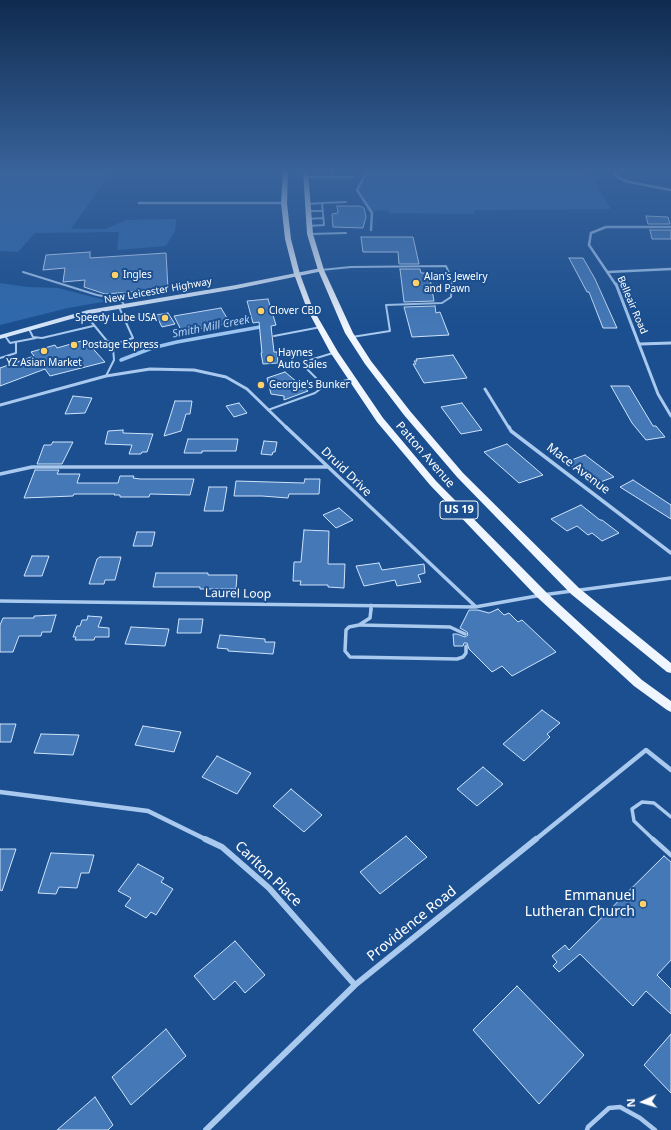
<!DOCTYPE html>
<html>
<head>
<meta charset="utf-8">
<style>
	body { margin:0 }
	#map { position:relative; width:671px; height:1130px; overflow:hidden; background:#1b4f8f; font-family:"Noto Sans",sans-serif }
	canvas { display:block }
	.north { position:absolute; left:623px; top:1082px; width:40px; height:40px; -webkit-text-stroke:3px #1b4f8f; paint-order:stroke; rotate:266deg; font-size:11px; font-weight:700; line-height:16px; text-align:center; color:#fff }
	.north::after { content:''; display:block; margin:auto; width:14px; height:18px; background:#fff; clip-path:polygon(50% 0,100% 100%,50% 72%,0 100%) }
</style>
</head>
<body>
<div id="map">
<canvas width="671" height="1130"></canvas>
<div class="north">N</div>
</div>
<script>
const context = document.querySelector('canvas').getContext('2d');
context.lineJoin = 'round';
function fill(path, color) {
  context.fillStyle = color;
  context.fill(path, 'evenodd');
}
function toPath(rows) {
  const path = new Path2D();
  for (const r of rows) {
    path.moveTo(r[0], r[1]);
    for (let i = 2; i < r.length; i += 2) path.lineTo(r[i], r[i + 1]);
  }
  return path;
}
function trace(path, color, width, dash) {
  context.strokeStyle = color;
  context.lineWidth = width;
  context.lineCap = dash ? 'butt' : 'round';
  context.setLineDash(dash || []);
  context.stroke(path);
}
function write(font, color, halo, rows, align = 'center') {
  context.font = font + ' "Noto Sans",sans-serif';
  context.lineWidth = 4;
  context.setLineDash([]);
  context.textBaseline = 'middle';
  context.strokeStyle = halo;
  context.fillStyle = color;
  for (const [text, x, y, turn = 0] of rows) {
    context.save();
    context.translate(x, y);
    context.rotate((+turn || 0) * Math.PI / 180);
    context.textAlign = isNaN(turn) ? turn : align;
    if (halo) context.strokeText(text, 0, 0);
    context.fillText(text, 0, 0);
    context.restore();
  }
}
fill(toPath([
	[0,171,112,171,71,229,106,229,126,220,176,219,175,231,166,246,117,250,119,232,35,233,18,252,0,251],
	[365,171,587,171,611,209,475,210,474,214,389,213,388,210,371,211,358,192],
	[0,283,27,287,58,288,108,301,68,308,0,325]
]), '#2e69ad');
trace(toPath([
	[367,171,357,190,372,213,371,230]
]), '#9cc4f0', 2.5);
trace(toPath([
	[121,360,152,348,177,342,260,327]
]), '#9cc4f0', 3.5);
const building = toPath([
	[337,206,360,206,364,208,366,217,363,228,333,227,332,214,338,213,337,206],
	[646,216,668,217,670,224,648,224,646,216],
	[650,230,671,230,671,239,652,239,650,230],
	[361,237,413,237,419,264,399,264,398,252,363,252,361,237],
	[90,252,90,258,166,253,168,289,105,294,84,287,85,280,63,282,65,268,43,270,46,255,90,252],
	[569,258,583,258,595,279,617,328,603,328,589,292,587,292,569,258],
	[400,269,420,269,421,273,429,273,434,301,404,302,400,269],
	[268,299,276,325,271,326,274,352,277,352,278,363,263,364,261,353,262,353,259,322,253,323,247,301,268,299],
	[435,306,436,313,440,312,449,335,412,337,404,307,435,306],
	[221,308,230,323,182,332,174,316,221,308],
	[168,313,175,324,162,327,156,315,168,313],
	[85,340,105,362,50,376,45,369,0,386,0,368,34,356,31,352,55,345,57,348,85,340],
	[453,355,467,378,424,383,413,364,416,364,414,361,417,361,416,359,453,355],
	[285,372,308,391,284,400,284,396,271,394,267,378,285,372],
	[611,386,629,386,653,426,656,426,665,437,646,440,632,423,611,386],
	[73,396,92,398,85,413,65,414,73,396],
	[175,401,192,401,190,414,186,414,181,431,164,436,175,401],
	[239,403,247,413,234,417,226,406,239,403],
	[462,403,482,430,461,434,441,407,462,403],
	[123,430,123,433,153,434,147,452,142,452,141,454,129,454,132,445,105,444,108,431,123,430],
	[188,439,238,439,236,451,202,451,202,453,184,453,188,439],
	[264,441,277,442,275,452,273,452,272,455,261,454,264,441],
	[53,442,73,442,62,464,37,464,44,445,51,445,53,442],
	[507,444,543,475,519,483,484,452,507,444],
	[585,455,614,477,595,484,566,462,585,455],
	[35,470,59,470,57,474,80,474,77,483,118,483,120,476,134,476,133,478,140,479,194,479,190,495,150,494,149,497,120,497,120,495,114,495,115,494,74,494,73,496,24,498,35,470],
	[305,479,320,479,319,494,289,494,288,498,262,496,234,496,236,481,304,483,305,479],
	[633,480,671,505,671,519,620,487,633,480],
	[209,487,227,487,223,511,204,511,209,487],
	[581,505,600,520,602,520,619,533,602,541,592,533,588,535,577,526,567,531,551,519,581,505],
	[339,508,353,520,336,528,323,515,339,508],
	[304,530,329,531,328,564,345,564,344,588,328,587,328,585,300,585,301,581,293,581,294,562,301,562,304,530],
	[137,532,155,532,152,546,133,546,137,532],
	[32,556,49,556,42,576,24,576,32,556],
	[100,557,121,557,115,580,105,580,104,584,89,584,97,559,100,557],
	[379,563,382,570,424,564,425,573,418,575,421,582,397,586,395,580,364,586,356,566,379,563],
	[156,573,208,573,208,575,237,575,236,589,200,589,200,587,153,587,156,573],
	[498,609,504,615,509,613,518,622,522,620,556,652,512,676,502,666,492,672,469,649,467,643,464,643,463,646,454,646,453,634,457,634,465,637,468,635,467,632,460,628,469,610,478,610,489,613,498,609],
	[56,615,51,632,42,632,41,636,19,636,13,652,0,652,0,625,3,618,34,618,34,616,56,615],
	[88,616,102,617,98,627,109,628,109,637,95,637,94,640,75,640,76,637,73,637,77,626,80,626,82,620,87,620,88,616],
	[179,619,203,619,201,633,177,633,179,619],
	[131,627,169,629,165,646,125,644,131,627],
	[220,635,265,639,265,642,275,642,273,654,228,651,228,649,217,648,220,635],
	[542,710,560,723,547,734,550,737,524,761,503,744,542,710],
	[0,724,16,724,11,742,0,742,0,724],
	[143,726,181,732,174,752,135,745,143,726],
	[41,734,79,735,73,755,34,753,41,734],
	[217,756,251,773,237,794,202,777,217,756],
	[483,767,503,784,477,806,457,789,483,767],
	[291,789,322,815,304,832,273,806,291,789],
	[406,836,427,857,380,894,360,872,406,836],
	[0,849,16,849,2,891,0,890,0,849],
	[51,853,94,855,89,873,81,873,77,888,59,887,56,894,38,893,51,853],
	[664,856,671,862,671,960,657,975,671,989,671,1014,646,991,633,1006,580,954,559,972,553,966,557,962,552,956,565,945,569,950,664,856],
	[138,864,164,878,161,882,173,889,156,915,151,912,146,918,125,906,131,898,118,891,138,864],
	[235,941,265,975,245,993,235,981,214,1000,194,976,235,941],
	[517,986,584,1055,539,1104,473,1030,517,986],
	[166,1029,186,1056,131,1105,112,1077,166,1029],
	[671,1034,671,1093,644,1065,671,1034],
	[95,1097,113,1125,108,1130,57,1130,95,1097]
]);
fill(building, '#4478b7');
trace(building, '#cfe3fa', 1);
trace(toPath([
	[320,171,320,177],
	[332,171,333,177],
	[306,177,353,177],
	[307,204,322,203],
	[308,211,323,211],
	[308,219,323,218],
	[309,226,324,225,322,203,346,202],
	[310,234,346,233],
	[321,270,351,267,446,266,452,280,451,297,442,303,386,305,390,331,352,337],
	[23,272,97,295,120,299,125,306],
	[84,313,107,341,115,344],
	[29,329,33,337,42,338,93,326],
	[5,336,10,343,36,338],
	[274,336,321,327],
	[333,353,310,360,305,367,324,386,351,379],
	[0,358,16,353,16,343],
	[106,376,114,360,113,348,115,344,133,338,119,307],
	[268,410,315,393,324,386]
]), '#a9c9ee', 2);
trace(toPath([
	[371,610,371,605]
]), '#a9c9ee', 3);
trace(toPath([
	[371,609,370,618,359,625,349,627,346,630,345,651,350,657,457,659,463,657,466,653,466,646],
	[360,625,450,627,465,634],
	[654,840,634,821,632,809,642,802,654,803,671,817]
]), '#a9c9ee', 3.5);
trace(toPath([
	[653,839,671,855],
	[587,1130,588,1127,609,1108,620,1107,640,1118,655,1130]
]), '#a9c9ee', 4.5);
trace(toPath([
	[616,171,615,174,619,178,629,182,671,190],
	[139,203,284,203],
	[608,272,671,269],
	[616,285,589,245,591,233,606,227,671,227]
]), '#a9c9ee', 2.5);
trace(toPath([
	[616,284,658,394,671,416],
	[640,344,671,343],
	[485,389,509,428],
	[0,405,106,376,150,369,194,370,226,377,247,389,287,428]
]), '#a9c9ee', 3);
trace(toPath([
	[286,427,475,606],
	[509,427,511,431,671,553],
	[0,474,32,467,327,467],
	[0,601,475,607,542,595,671,578]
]), '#a9c9ee', 3.5);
trace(toPath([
	[0,792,148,811,207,840],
	[535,840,646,750,671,770]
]), '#a9c9ee', 4.5);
trace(toPath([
	[205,839,222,847,269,888,355,985],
	[206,1130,355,985,536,839]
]), '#a9c9ee', 6);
fill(toPath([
	[321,268,324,270,323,271,236,289,89,314,0,339,0,335,88,310,236,285,321,268]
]), '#d6e6fa');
fill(toPath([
	[283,171,288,171,287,203,291,239,300,274,313,309,338,352,383,418,436,481,546,592,642,680,671,701,671,712,667,710,634,686,538,598,430,485,377,422,330,352,307,309,294,274,285,239,281,203,283,171],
	[303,171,308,171,313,234,324,270,353,333,371,361,410,411,463,473,579,588,671,663,671,673,667,672,571,594,457,477,404,415,365,364,345,333,318,270,307,234,303,171]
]), '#f0f6ff');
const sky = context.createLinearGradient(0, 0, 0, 329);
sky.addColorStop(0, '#0f2b4f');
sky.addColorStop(0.52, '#39639b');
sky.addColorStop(1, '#39639b00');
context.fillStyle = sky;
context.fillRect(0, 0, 671, 329);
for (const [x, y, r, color] of [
	[115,275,4,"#ffd166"],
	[416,283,4,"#ffd166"],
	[261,311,4,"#ffd166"],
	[165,318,4,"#ffd166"],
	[74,345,4,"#ffd166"],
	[44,351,4,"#ffd166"],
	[270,359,4,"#ffd166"],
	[261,385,4,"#ffd166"],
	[643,904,4,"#ffd166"]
]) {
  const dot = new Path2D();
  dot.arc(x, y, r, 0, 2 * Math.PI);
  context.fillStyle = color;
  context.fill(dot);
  trace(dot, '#1b4f8f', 1.5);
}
write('10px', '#fff', '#1b4f8f', [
	["Ingles",123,275],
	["Alan's Jewelry",424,277],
	["and Pawn",424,289],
	["Clover CBD",269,311],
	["Speedy Lube USA",157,318,"right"],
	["Postage Express",82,345],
	["Haynes",278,353],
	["Auto Sales",278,365],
	["YZ Asian Market",44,363,"center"],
	["Georgie's Bunker",269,385]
], 'left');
write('10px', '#fff', '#1b4f8f', [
	["New Leicester Highway",158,291,-10],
	["Belleair Road",632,305,67]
]);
write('italic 11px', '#b5d3f5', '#1b4f8f', [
	["Smith Mill Creek",211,327,-11]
]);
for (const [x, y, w] of [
	[459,510,38]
]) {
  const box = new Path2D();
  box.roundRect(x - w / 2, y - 9, w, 18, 3);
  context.fillStyle = '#1b4f8f';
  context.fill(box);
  trace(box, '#fff', 1);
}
write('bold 11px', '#fff', null, [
	["US 19",459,510]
]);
write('12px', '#fff', '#1b4f8f', [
	["Patton Avenue",425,455,49],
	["Mace Avenue",578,469,37],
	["Druid Drive",346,472,44],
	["Laurel Loop",238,594,1]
]);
write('14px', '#fff', '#1b4f8f', [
	["Carlton Place",268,874,44],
	["Providence Road",412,924,-39]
]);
write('14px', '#fff', '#1b4f8f', [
	["Emmanuel",635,896],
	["Lutheran Church",635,912]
], 'right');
</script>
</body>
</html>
